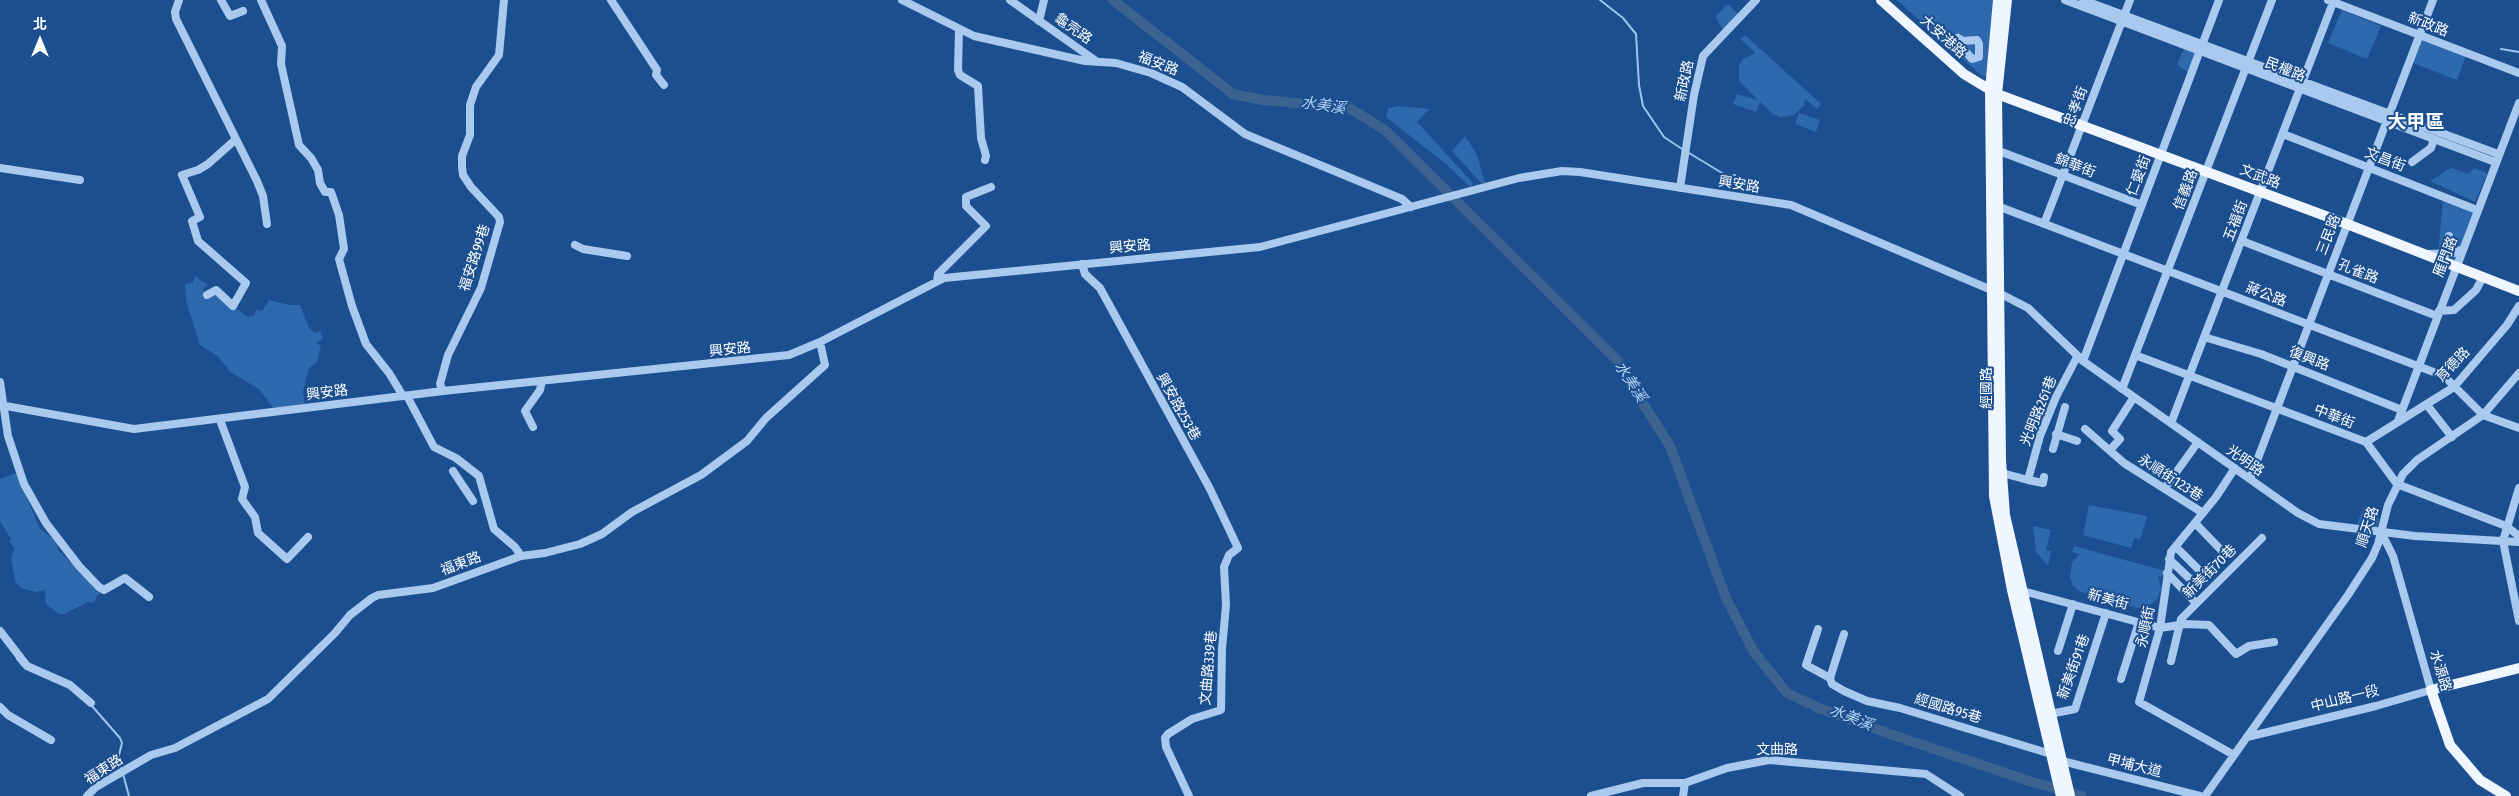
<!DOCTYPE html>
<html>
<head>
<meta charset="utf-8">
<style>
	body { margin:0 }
	#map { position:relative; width:2519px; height:796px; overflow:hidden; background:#1b4f8f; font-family:"Fira Sans Condensed","Noto Sans TC",sans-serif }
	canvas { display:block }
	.north { position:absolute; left:15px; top:15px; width:50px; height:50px; -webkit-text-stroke:4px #1b4f8f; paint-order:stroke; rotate:0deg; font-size:14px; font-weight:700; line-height:20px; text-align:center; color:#fff }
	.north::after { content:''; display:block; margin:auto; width:18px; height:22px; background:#fff; clip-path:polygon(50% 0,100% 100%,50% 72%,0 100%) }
</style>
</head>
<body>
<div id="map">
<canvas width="2519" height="796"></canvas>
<div class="north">北</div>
</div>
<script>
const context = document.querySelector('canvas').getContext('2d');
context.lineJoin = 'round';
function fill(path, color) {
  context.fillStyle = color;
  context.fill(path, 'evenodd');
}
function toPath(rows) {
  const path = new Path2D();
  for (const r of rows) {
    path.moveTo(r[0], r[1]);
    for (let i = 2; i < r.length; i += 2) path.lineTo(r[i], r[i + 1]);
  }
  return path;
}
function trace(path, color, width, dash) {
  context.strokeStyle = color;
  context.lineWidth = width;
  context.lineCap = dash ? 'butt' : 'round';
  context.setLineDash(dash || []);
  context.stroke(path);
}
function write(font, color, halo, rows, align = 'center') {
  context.font = font + ' "Fira Sans Condensed","Noto Sans TC",sans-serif';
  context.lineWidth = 4;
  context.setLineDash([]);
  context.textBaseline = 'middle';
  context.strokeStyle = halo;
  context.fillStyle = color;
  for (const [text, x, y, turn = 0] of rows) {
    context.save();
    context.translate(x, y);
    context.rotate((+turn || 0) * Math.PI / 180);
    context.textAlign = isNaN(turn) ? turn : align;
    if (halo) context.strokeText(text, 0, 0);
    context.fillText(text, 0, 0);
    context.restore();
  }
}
fill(toPath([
	[1897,0,1993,0,1988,77,1982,76],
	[1729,5,1739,15,1724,31,1718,22,1716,16,1725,6],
	[2342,10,2381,26,2367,59,2328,43],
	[1745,35,1821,104,1817,109,1805,99,1804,105,1794,115,1780,117,1773,114,1760,102,1756,112,1733,104,1737,94,1758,100,1739,81,1739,65,1743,59,1755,53,1741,39],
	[2422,39,2466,56,2457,80,2413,63],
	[2184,48,2198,53,2190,74,2177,65],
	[1398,106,1429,109,1417,122,1473,183,1471,188,1447,165,1386,117,1388,108],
	[1799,113,1820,120,1816,132,1795,124],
	[1465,136,1477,155,1485,183,1481,183,1452,151],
	[2451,168,2469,174,2474,168,2487,173,2475,202,2430,181],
	[2443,200,2476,213,2457,262,2438,256],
	[195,276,208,285,203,289,210,298,217,295,248,317,254,315,256,310,262,311,269,300,289,305,300,305,309,328,315,333,320,331,323,338,317,343,321,346,317,362,309,368,303,392,305,406,274,409,259,389,230,372,218,356,200,345,186,301,185,284,193,283],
	[16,473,40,529,57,541,58,550,100,592,93,603,87,602,65,614,59,614,46,604,45,590,36,592,21,588,15,581,11,557,15,548,9,542,11,539,0,521,0,479],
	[2089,505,2147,516,2140,540,2134,538,2131,548,2083,535],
	[2365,505,2379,519,2377,527,2357,524],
	[2033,526,2051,530,2046,550,2051,551,2048,566,2036,552],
	[2074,546,2165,571,2164,577,2158,576,2161,588,2157,599,2148,607,2136,608,2080,592,2073,586,2070,577,2072,562,2080,554,2072,552]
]), '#2e69ad');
trace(toPath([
	[1600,0,1623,18,1636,34,1639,85,1643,106,1664,137,1682,149],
	[2501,49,2519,52],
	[1689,153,1727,176,1735,175],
	[17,659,23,666],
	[92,706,120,738,122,743,118,759,121,770],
	[123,774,129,796]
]), '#9cc4f0', 2);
trace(toPath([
	[1113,0,1233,94,1263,100,1349,108,1385,130,1618,361,1637,394,1670,446,1726,598,1754,652,1787,693,1819,708,1890,734,2032,782,2082,796]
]), '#3c6290', 10);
trace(toPath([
	[179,0,175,12,176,19,257,181,263,196,267,224],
	[221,0,230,16,243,11],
	[261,0,282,46,281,64,299,145,311,158,318,170,320,183,325,192,331,192,339,215,344,249,339,259,352,306,366,344,389,373,403,396],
	[611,0,657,70,656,75,664,85],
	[902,0,974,36,1085,61,1116,63,1151,73,1182,87,1245,134,1402,199,1411,207],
	[1010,0,1096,61],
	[2065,0,2495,162],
	[2083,0,2498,154],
	[2328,0,2519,73],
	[1039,21,1044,0],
	[959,30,958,70,960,75,978,86,981,138,986,156,985,160],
	[1958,38,1963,41,1977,40,1979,44,1979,57,1972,59,1966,52,1954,45,1953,41,1958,38],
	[2283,134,2477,210],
	[1999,151,2142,205],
	[2412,162,2431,148,2434,139],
	[0,168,80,180],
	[1680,188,1694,95,1703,56,1756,0],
	[1993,207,2000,207,2444,376,2483,415,2519,428],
	[2044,224,2130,0],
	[2242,241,2437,316],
	[575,245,583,249,627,256],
	[2428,254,2454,253,2463,249],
	[2449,254,2449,236],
	[1082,264,1085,274,1100,288,1210,489,1238,548,1229,555,1224,567,1226,605,1222,649,1221,710,1192,719,1168,734,1165,738,1166,747,1189,796],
	[937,281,938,274,986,226,966,206,966,197,991,187],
	[207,295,216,290,233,306,246,283,198,241,192,221,200,217,182,175,198,170,208,164,235,140],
	[2439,311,2454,310,2476,290,2483,277],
	[2204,337,2261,354,2402,410],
	[2135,355,2366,442,2397,484,2506,526,2519,536],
	[2083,361,2219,0],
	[0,382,8,436,24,484,46,523,79,566,99,587,104,590,125,578,149,597],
	[2122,389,2272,0],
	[443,391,440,384,448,355,481,288,500,222,499,217,471,187,463,175,462,167,462,156,470,135,470,105,476,87,499,55,504,0],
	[407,396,434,447,456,458,479,476,494,529,515,547,521,556],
	[0,405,134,429,443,391,789,355,820,342,944,278,1260,247,1519,178,1562,171,1580,172,1791,205,2001,294,2028,308,2083,361,2298,513,2319,524,2415,536,2519,542],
	[2427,405,2452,437],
	[220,420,245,487,242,499,255,517,258,533,287,559,308,537],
	[2398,421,2519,103],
	[2171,423,2334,0],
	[533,427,525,411,540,390,542,381],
	[2085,429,2124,463,2203,513],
	[2056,434,2077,441],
	[2366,442,2454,387,2507,325,2519,306],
	[2053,449,2065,407],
	[2110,450,2120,439,2112,431,2134,397],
	[453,471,473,501],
	[2002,473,2028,480,2040,436,2056,397,2077,357],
	[2250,479,2433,0],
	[2028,480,2043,483,2044,477],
	[2167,485,2198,442],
	[2519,488,2503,541,2519,621],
	[2195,523,2224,553],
	[2176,547,2200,571],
	[2169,559,2190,579],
	[2167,573,2196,603],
	[2019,590,2160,628,2186,624,2209,625,2236,654,2249,646,2274,642],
	[1818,629,1806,665,1830,678],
	[0,631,27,666,70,685,91,703],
	[1844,634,1830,678,1832,684,1844,691,1867,701,1900,708,2051,754,2062,761,2200,796],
	[2058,651,2073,604],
	[2171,661,2181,619,2262,538],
	[2121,679,2139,622],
	[0,707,8,715,51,740],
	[2050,714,2075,709,2106,613],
	[2247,737,2376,706,2431,690,2393,556,2381,532],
	[2234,755,2139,702,2160,628,2171,552,2216,497,2235,468],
	[87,796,96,787,151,755,175,748,268,699,335,633,350,615,372,598,378,595,433,588,521,556,545,553,580,544,602,534,632,512,701,475,747,441,766,418,825,365,820,342],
	[1591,796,1643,783,1685,783,1727,768,1769,760,1926,774,1960,796],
	[1683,796,1685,783],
	[2205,796,2348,595,2372,558,2378,544,2388,505,2403,474,2417,460,2483,415,2519,373]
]), '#a9c9ee', 8);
trace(toPath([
	[1881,0,1964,74,1997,94,2347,224,2519,291],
	[1998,0,1990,90,1994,496,2012,590,2061,796],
	[2007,0,1997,94,2001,460,2005,515,2070,796],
	[2506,796,2480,780,2450,745,2431,690,2519,668]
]), '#f0f6ff', 10);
write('14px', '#fff', '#1b4f8f', [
	["新政路",2428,25,21],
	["龜壳路",1073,29,35],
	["大安港路",1943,37,42],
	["福安路",1158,64,21],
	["民權路",2285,70,21],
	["新政路",1685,81,-78],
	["忠孝街",2076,107,-69],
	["文昌街",2385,160,21],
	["錦華街",2075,166,21],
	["仁愛街",2139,176,-69],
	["文武路",2260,177,21],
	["興安路",1739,185,9],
	["信義路",2186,190,-69],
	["五福街",2236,221,-69],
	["三民路",2329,235,-69],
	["興安路",1130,247,-5],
	["雁門路",2446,257,-69],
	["福安路99巷",475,258,-72],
	["孔雀路",2358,272,21],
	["蔣公路",2266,295,21],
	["興安路",730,350,-6],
	["復興路",2309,359,21],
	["育德路",2453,365,-46],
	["經國路",1987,388,-90],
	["興安路",327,393,-7],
	["興安路253巷",1178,407,61],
	["光明路261巷",2039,411,-68],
	["中華街",2334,417,21],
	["光明路",2245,461,35],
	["永順街123巷",2170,478,33],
	["順天路",2368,527,-72],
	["福東路",461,564,-21],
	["新美街70巷",2210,572,-45],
	["新美街",2108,600,15],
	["永順街",2146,627,-78],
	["新美街91巷",2074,667,-70],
	["文曲路339巷",1209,668,-85],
	["水源路",2440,671,73],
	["中山路一段",2345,699,-14],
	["經國路95巷",1948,709,17],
	["文曲路",1777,750],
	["甲埔大道",2134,766,14],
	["福東路",104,770,-33]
]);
write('italic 15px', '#b5d3f5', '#1b4f8f', [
	["水美溪",1323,106,8],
	["水美溪",1630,382,57],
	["水美溪",1851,718,22]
]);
write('bold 19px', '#fff', '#1b4f8f', [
	["大甲區",2416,123]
]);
</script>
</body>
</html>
